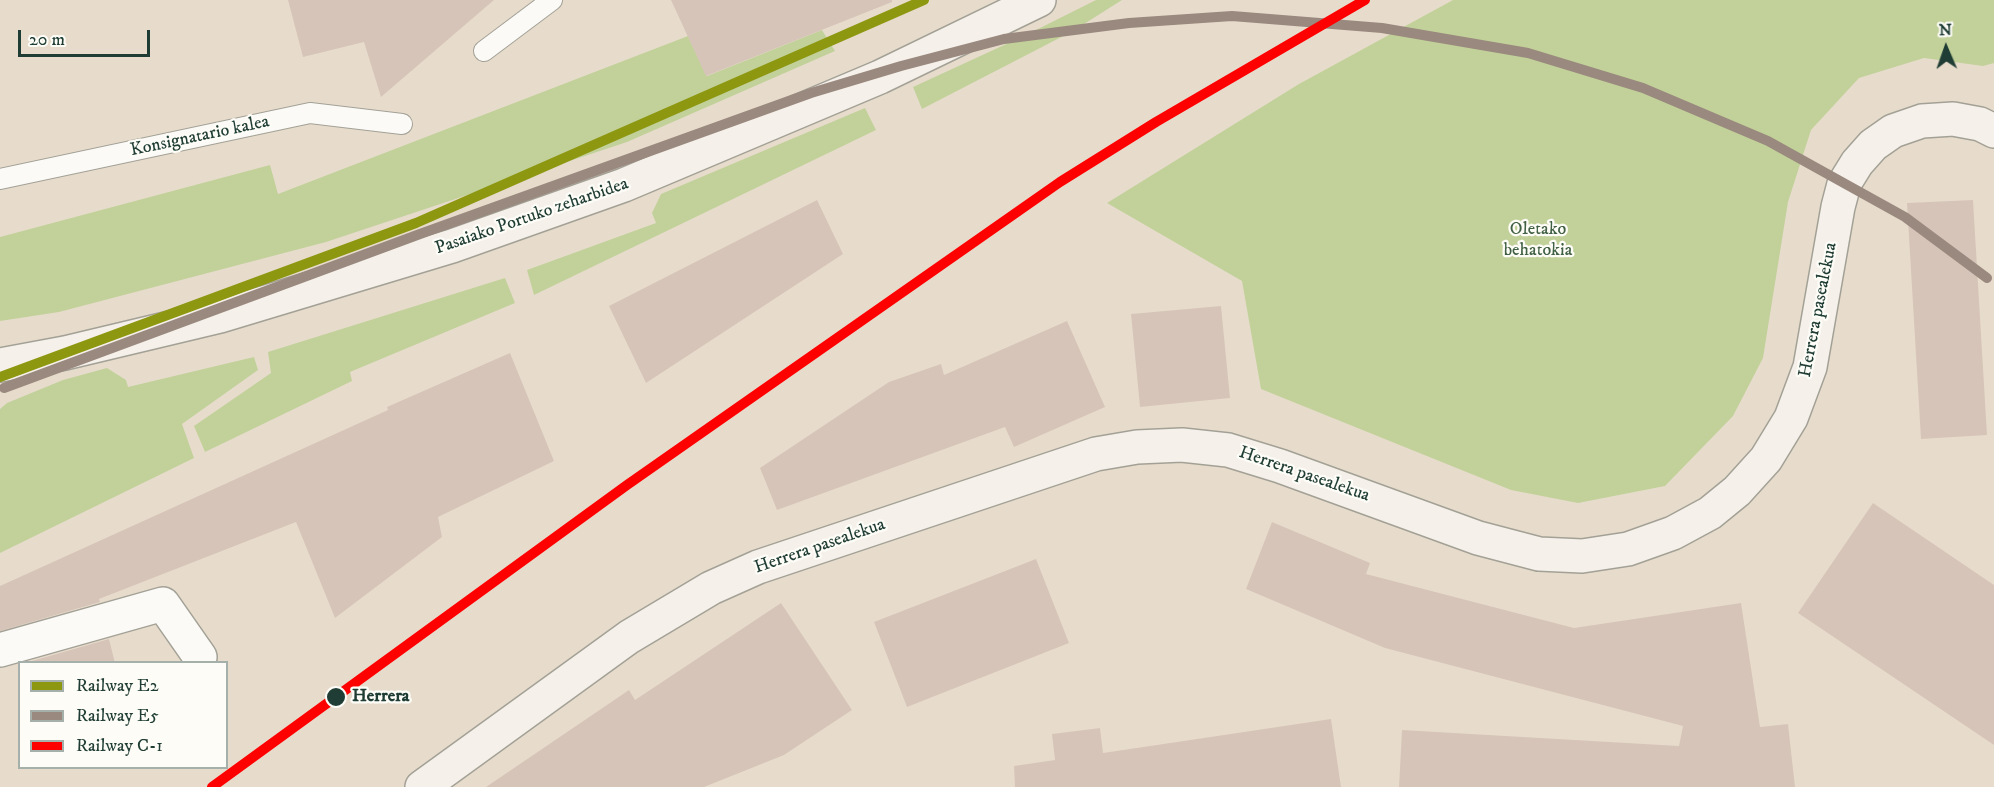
<!DOCTYPE html>
<html>
<head>
<meta charset="utf-8">
<style>
	body { margin:0 }
	#map { position:relative; width:1994px; height:787px; overflow:hidden; background:#e7dccc; font-family:"IM FELL DW Pica",serif }
	canvas { display:block }
	.legend { position:absolute; left:18px; top:661px; width:210px; height:108px; box-sizing:border-box; background:#fdfcf7; border:2px solid #a4b0a9; margin:0; padding:8px 10px; list-style:none; font-size:18px; color:#1f3d34 }
	.legend li { display:flex; align-items:center; gap:12px; height:30px }
	.legend b { width:30px; border:2px solid #a4b0a9 }
	.north { position:absolute; left:1916px; top:18px; width:60px; height:60px; -webkit-text-stroke:4px #fdfcf7; paint-order:stroke; rotate:358deg; font-size:16px; font-weight:700; line-height:24px; text-align:center; color:#1f3d34 }
	.north::after { content:''; display:block; margin:auto; width:21px; height:27px; background:#1f3d34; clip-path:polygon(50% 0,100% 100%,50% 72%,0 100%) }
	.scale { position:absolute; left:18px; top:30px; width:132px; height:27px; box-sizing:border-box; border:3px solid #1f3d34; border-top:0; padding-left:8px; font-size:18px; line-height:21px; white-space:nowrap; color:#1f3d34; -webkit-text-stroke:4px #fdfcf7; paint-order:stroke }
</style>
</head>
<body>
<div id="map">
<canvas width="1994" height="787"></canvas>
<ul class="legend">
<li><b style="height:8px;background:#8d9710"></b>Railway E2</li>
<li><b style="height:8px;background:#9a897e"></b>Railway E5</li>
<li><b style="height:8px;background:#f00"></b>Railway C-1</li>
</ul>
<div class="north">N</div>
<div class="scale">20 m</div>
</div>
<script>
const context = document.querySelector('canvas').getContext('2d');
context.lineJoin = 'round';
function fill(path, color) {
  context.fillStyle = color;
  context.fill(path, 'evenodd');
}
function toPath(rows) {
  const path = new Path2D();
  for (const r of rows) {
    path.moveTo(r[0], r[1]);
    for (let i = 2; i < r.length; i += 2) path.lineTo(r[i], r[i + 1]);
  }
  return path;
}
function trace(path, color, width, dash) {
  context.strokeStyle = color;
  context.lineWidth = width;
  context.lineCap = dash ? 'butt' : 'round';
  context.setLineDash(dash || []);
  context.stroke(path);
}
function write(font, color, halo, rows, align = 'center') {
  context.font = font + ' "IM FELL DW Pica",serif';
  context.lineWidth = 4.5;
  context.setLineDash([]);
  context.textBaseline = 'middle';
  context.strokeStyle = halo;
  context.fillStyle = color;
  for (const [text, x, y, turn = 0] of rows) {
    context.save();
    context.translate(x, y);
    context.rotate((+turn || 0) * Math.PI / 180);
    context.textAlign = isNaN(turn) ? turn : align;
    if (halo) context.strokeText(text, 0, 0);
    context.fillText(text, 0, 0);
    context.restore();
  }
}
fill(toPath([
	[1096,0,1122,0,1073,31,922,109,913,87,1028,34],
	[1453,0,1994,0,1994,63,1983,66,1924,58,1859,78,1811,130,1788,202,1763,358,1733,416,1665,486,1578,503,1511,490,1261,389,1242,281,1107,203,1299,84],
	[822,30,835,51,627,142,326,242,59,312,0,321,0,237,270,165,278,194,688,36,707,76],
	[865,108,876,130,534,295,527,270,656,223,652,213,661,194],
	[505,278,515,303,350,372,352,381,205,452,194,426,271,373,268,352],
	[254,357,258,370,182,424,194,458,0,553,0,409,7,403,63,380,107,368,126,380,128,387]
]), '#c2d19a');
fill(toPath([
	[288,0,494,0,381,97,364,42,303,57],
	[671,0,892,0,892,2,706,76],
	[817,200,843,254,646,383,609,306],
	[1973,200,1987,435,1921,439,1907,203],
	[1221,306,1230,398,1140,407,1131,314],
	[1067,321,1105,407,1014,447,1005,427,777,510,760,468,889,382,941,364,944,375],
	[510,353,554,461,438,517,442,537,335,618,296,522,99,599,100,602,0,631,0,586,388,410,387,407],
	[1873,503,1994,585,1994,745,1798,613],
	[1272,522,1370,563,1366,574,1574,628,1741,603,1760,727,1788,724,1795,787,1399,787,1402,730,1679,746,1683,726,1385,648,1246,589],
	[1036,559,1069,643,907,707,874,622],
	[781,603,852,710,784,755,704,787,486,787,629,690,635,700],
	[109,639,115,663,25,663],
	[1331,719,1341,787,1015,787,1014,766,1055,760,1052,734,1100,728,1103,753]
]), '#d7c4b9');
const lane = toPath([
	[484,51,552,0],
	[0,179,310,113,402,124]
]);
const street = toPath([
	[0,650,163,604,200,657]
]);
const secondary = toPath([
	[0,365,65,353,220,316,452,246,624,185,880,77,1039,0],
	[422,787,629,637,711,588,758,567,1096,454,1137,447,1182,445,1228,450,1280,466,1478,538,1539,554,1582,556,1628,549,1673,533,1710,513,1737,491,1766,459,1791,418,1810,367,1838,207,1844,184,1857,163,1873,145,1893,131,1922,121,1953,119,1980,124,1994,131]
]);
trace(lane, '#a3a196', 22);
trace(street, '#a3a196', 36);
trace(secondary, '#a3a196', 36);
trace(lane, '#fbfaf7', 20);
trace(street, '#fbfaf7', 33);
trace(secondary, '#f5f0ea', 33);
trace(toPath([
	[0,377,416,223,924,0]
]), '#8d9710', 10);
trace(toPath([
	[4,388,420,234,811,93,901,66,1004,39,1129,23,1232,16,1382,28,1528,53,1643,88,1768,141,1905,217,1987,278]
]), '#9a897e', 10);
trace(toPath([
	[212,787,627,485,1060,182,1156,122,1365,0]
]), '#f00', 10);
for (const [x, y, r, color] of [
	[336,697,10,"#1f3d34"]
]) {
  const dot = new Path2D();
  dot.arc(x, y, r, 0, 2 * Math.PI);
  context.fillStyle = color;
  context.fill(dot);
  trace(dot, '#fdfcf7', 2);
}
write('18px', '#1f3d34', '#fdfcf7', [
	["Konsignatario kalea",200,137,-12],
	["Pasaiako Portuko zeharbidea",532,217,-19],
	["Herrera pasealekua",1819,310,-79],
	["Herrera pasealekua",1304,475,19],
	["Herrera pasealekua",820,547,-19]
]);
write('18px', '#406044', '#fdfcf7', [
	["Oletako",1538,230],
	["behatokia",1538,251]
]);
write('bold 18px', '#1f3d34', '#fdfcf7', [
	["Herrera",352,697]
], 'left');
</script>
</body>
</html>
